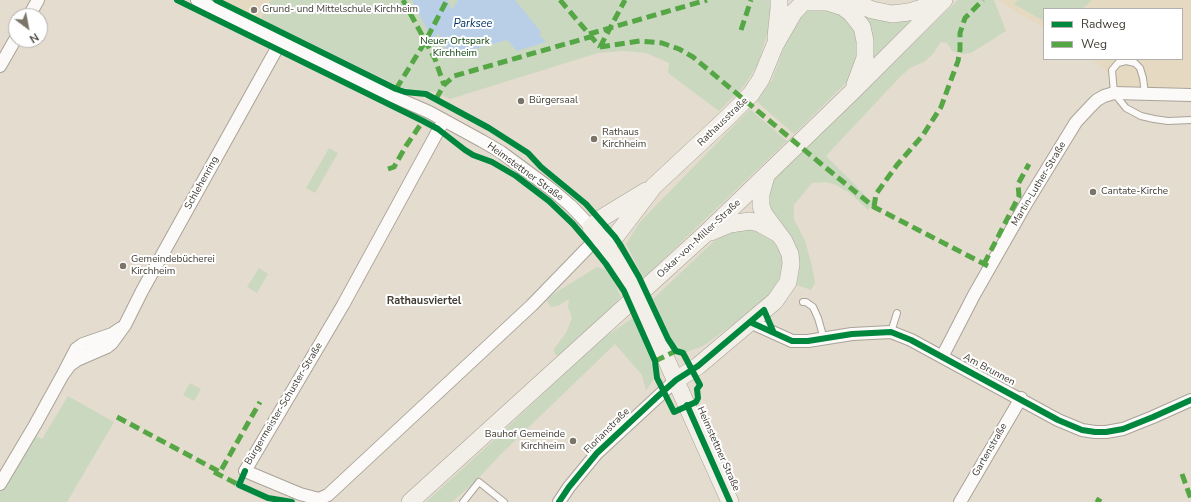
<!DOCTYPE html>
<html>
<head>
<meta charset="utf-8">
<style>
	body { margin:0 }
	#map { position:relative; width:1191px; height:502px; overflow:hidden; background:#e4dcce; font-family:"Nunito Sans",sans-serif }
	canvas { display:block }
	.legend { position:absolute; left:1043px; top:8px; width:140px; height:52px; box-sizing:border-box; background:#fff; border:1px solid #b3b1ad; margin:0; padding:5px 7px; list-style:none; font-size:12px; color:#413c33 }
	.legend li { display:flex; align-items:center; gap:8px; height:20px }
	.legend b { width:20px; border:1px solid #b3b1ad }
	.north { position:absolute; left:8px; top:8px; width:40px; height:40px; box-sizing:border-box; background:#fff; border:1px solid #b3b1ad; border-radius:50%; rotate:148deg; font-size:11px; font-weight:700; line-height:16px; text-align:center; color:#413c33 }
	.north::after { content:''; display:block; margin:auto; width:14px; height:18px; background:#7a7469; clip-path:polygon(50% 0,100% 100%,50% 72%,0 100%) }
</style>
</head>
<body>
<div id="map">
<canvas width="1191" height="502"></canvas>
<ul class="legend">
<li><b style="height:5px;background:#00873e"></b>Radweg</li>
<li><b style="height:5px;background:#55a644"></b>Weg</li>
</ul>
<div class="north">N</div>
</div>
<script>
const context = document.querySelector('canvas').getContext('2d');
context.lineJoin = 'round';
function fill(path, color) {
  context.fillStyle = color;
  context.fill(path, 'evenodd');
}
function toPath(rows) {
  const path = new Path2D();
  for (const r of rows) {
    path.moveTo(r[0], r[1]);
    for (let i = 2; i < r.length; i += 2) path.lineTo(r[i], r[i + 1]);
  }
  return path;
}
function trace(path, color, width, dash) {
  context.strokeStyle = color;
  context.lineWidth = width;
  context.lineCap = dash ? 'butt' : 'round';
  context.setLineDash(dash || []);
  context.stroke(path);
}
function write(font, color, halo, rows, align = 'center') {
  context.font = font + ' "Nunito Sans",sans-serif';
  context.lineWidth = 4;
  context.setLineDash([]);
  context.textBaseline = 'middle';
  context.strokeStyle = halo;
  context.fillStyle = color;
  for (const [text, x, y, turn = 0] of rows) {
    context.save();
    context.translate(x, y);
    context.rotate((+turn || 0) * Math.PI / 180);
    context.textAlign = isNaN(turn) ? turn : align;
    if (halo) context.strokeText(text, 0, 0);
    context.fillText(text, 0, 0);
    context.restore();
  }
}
fill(toPath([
	[222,0,271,0,261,19],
	[998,0,1191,0,1191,89,1119,87,1105,70,1091,59,1182,59,1182,9,1044,9,1044,27,1017,13]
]), '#e6d9c2');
fill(toPath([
	[271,0,770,0,773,15,758,64,744,86,719,111,668,73,669,63,646,53,624,51,598,53,450,99,435,92,403,88,261,19],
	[958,0,994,0,1006,31,971,53,964,54,952,51,947,43,941,42,933,54,924,62,910,68,899,78,826,156,870,200,874,202,868,210,850,193,836,185,825,182,812,183,794,205,794,219,805,241,812,266,815,283,811,290,797,285,799,269,796,250,768,214,769,182],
	[1018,0,1092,0,1082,9,1044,9,1044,21,1014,4],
	[830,5,857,30,860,55,849,80,794,134,756,101,772,80,792,26,801,13,809,9],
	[924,13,867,69,863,16],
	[750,109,787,141,648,274,643,277,626,244,639,223],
	[329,148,338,153,315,193,306,188],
	[748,227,764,231,775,243,783,259,781,275,766,299,731,326,703,346,684,353,672,340,653,299,713,242,730,231],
	[597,267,609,271,621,297,608,311,564,355,555,355,554,349,566,333,572,318,568,307,569,299,560,305,551,307,547,301,550,296],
	[259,268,268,274,257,293,247,287],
	[633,318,654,367,653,380,646,391,642,375,615,344,500,455,476,481,452,502,426,502,495,439,600,340],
	[190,383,201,389,194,401,183,395],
	[68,396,114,422,67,502,0,502,0,492,35,436,42,439]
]), '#cbd8c0');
fill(toPath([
	[412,0,447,0,452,10,458,0,515,0,541,32,539,35,546,42,517,51,507,40,450,56,438,33,433,41]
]), '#b8cfe7');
const lane = toPath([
	[1145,94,1143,78,1140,68,1135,63,1126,61,1118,63,1112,70,1114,93,1126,108,1141,116,1154,119,1168,121,1191,120],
	[803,302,806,302,813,307,818,318,824,339],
	[891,332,897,313],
	[463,502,479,482,504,502]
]);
const street = toPath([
	[197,0,383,92,429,112,482,141,501,152,551,189,571,206,591,227],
	[29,16,38,0],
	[0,66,16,38],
	[444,120,343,305,245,471,300,494,319,499,328,495,532,305,599,236],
	[750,322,792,341,808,341,852,334,891,332,911,340,1058,420,1082,430,1095,432,1106,432,1123,429,1153,417,1191,400],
	[942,357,974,295,1027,202,1076,122,1091,106,1097,100,1104,96,1114,93,1191,95],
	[62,376,70,365,77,360,107,347,112,343,125,325,142,291,281,41],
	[0,484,35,425,62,376,76,349,83,344,112,334,121,328],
	[559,502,569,487,597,453,676,380],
	[960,502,1021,398]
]);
const secondary = toPath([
	[850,0,872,10,892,14,909,12,938,3],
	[808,2,827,2,843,7,851,13,862,27,865,41,865,58,855,85],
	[776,37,779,8,779,0],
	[711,232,730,224,750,221,759,223,777,233],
	[605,244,615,237,654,186,727,118,751,94,761,79,775,45,794,12,800,6],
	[632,284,605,244,591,227,600,219,646,191],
	[645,312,730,502],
	[676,380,698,366,775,301,788,282,791,264,790,254,784,241,764,214,761,206,761,194,766,176],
	[410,502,704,235,852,92,944,0]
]);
trace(lane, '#a9a398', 8);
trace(street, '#a9a398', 14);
trace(secondary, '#a9a398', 18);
trace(lane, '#fbfaf8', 6);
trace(street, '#fbfaf8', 12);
trace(secondary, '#f2efe8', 17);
const secondaryBridge = toPath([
	[632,284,645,312]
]);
trace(secondaryBridge, '#a9a398', 18, []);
trace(secondaryBridge, '#f2efe8', 17);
trace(toPath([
	[403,0,435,59,444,85],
	[560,0,600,47],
	[741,30,751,0],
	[589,34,707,0],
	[600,47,640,41,662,43,679,49,693,57,820,163,874,207,990,267],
	[600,47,625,0],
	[396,89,425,42,447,0],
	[436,99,444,85,454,76,590,37],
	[388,169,394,167,406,146,423,121],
	[874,207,876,194,897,165,923,135,941,107,958,61,960,50,960,33,965,18,983,0],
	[984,264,1019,196,1018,184,1029,164],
	[655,361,676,351],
	[117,417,220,472,260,402],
	[214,472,241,486],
	[1182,474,1191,499],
	[1096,499,1101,502]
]), '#55a644', 5, [10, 5]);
trace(toPath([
	[177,0,423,121,438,129,465,150,473,155,492,162,516,176,549,201,573,224,590,244,606,264,624,291,655,361,657,378,674,412,696,402,698,398,697,389,700,385,683,353,676,351,668,339,639,277,621,246,615,237,586,204,541,167,528,153,489,128,426,94,405,92,396,89,216,0],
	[750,322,792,341,808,341,852,334,891,332,911,340,1058,420,1082,430,1095,432,1106,432,1123,429,1153,417,1191,400],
	[687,405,730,502],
	[245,471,239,485,268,498,292,502],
	[559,502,569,487,597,453,657,397,676,380,698,366,764,310,773,331]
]), '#00873e', 6);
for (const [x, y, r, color] of [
	[254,10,4,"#7a7469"],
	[521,101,4,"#7a7469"],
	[594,139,4,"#7a7469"],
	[1093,192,4,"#7a7469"],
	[123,266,4,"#7a7469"],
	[573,441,4,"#7a7469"]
]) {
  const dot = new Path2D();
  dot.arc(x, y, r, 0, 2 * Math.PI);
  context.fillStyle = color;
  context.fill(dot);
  trace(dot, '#fff', 1.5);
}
write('10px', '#413c33', '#fff', [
	["Grund- und Mittelschule Kirchheim",262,10],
	["Bürgersaal",529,101],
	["Rathaus",602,133],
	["Kirchheim",602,145],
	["Cantate-Kirche",1101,192],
	["Gemeindebücherei",131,260],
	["Kirchheim",131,272],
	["Bauhof Gemeinde",565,435,"right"],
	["Kirchheim",565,447,"right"]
], 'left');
write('10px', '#0e430d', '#fff', [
	["Neuer Ortspark",455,42],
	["Kirchheim",455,54]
]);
write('10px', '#413c33', '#fff', [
	["Rathausstraße",723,122,-44],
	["Heimstettner Straße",525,172,36],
	["Schlehenring",202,183,-61],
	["Martin-Luther-Straße",1039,184,-59],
	["Oskar-von-Miller-Straße",699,239,-43],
	["Am Brunnen",989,370,28],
	["Bürgermeister-Schuster-Straße",284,404,-59],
	["Florianstraße",607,431,-45],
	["Heimstettner Straße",718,449,66],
	["Gartenstraße",990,450,-60]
]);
write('italic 11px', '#003263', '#fff', [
	["Parksee",473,24]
]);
write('bold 11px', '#413c33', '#fff', [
	["Rathausviertel",424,301]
]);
</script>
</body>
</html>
